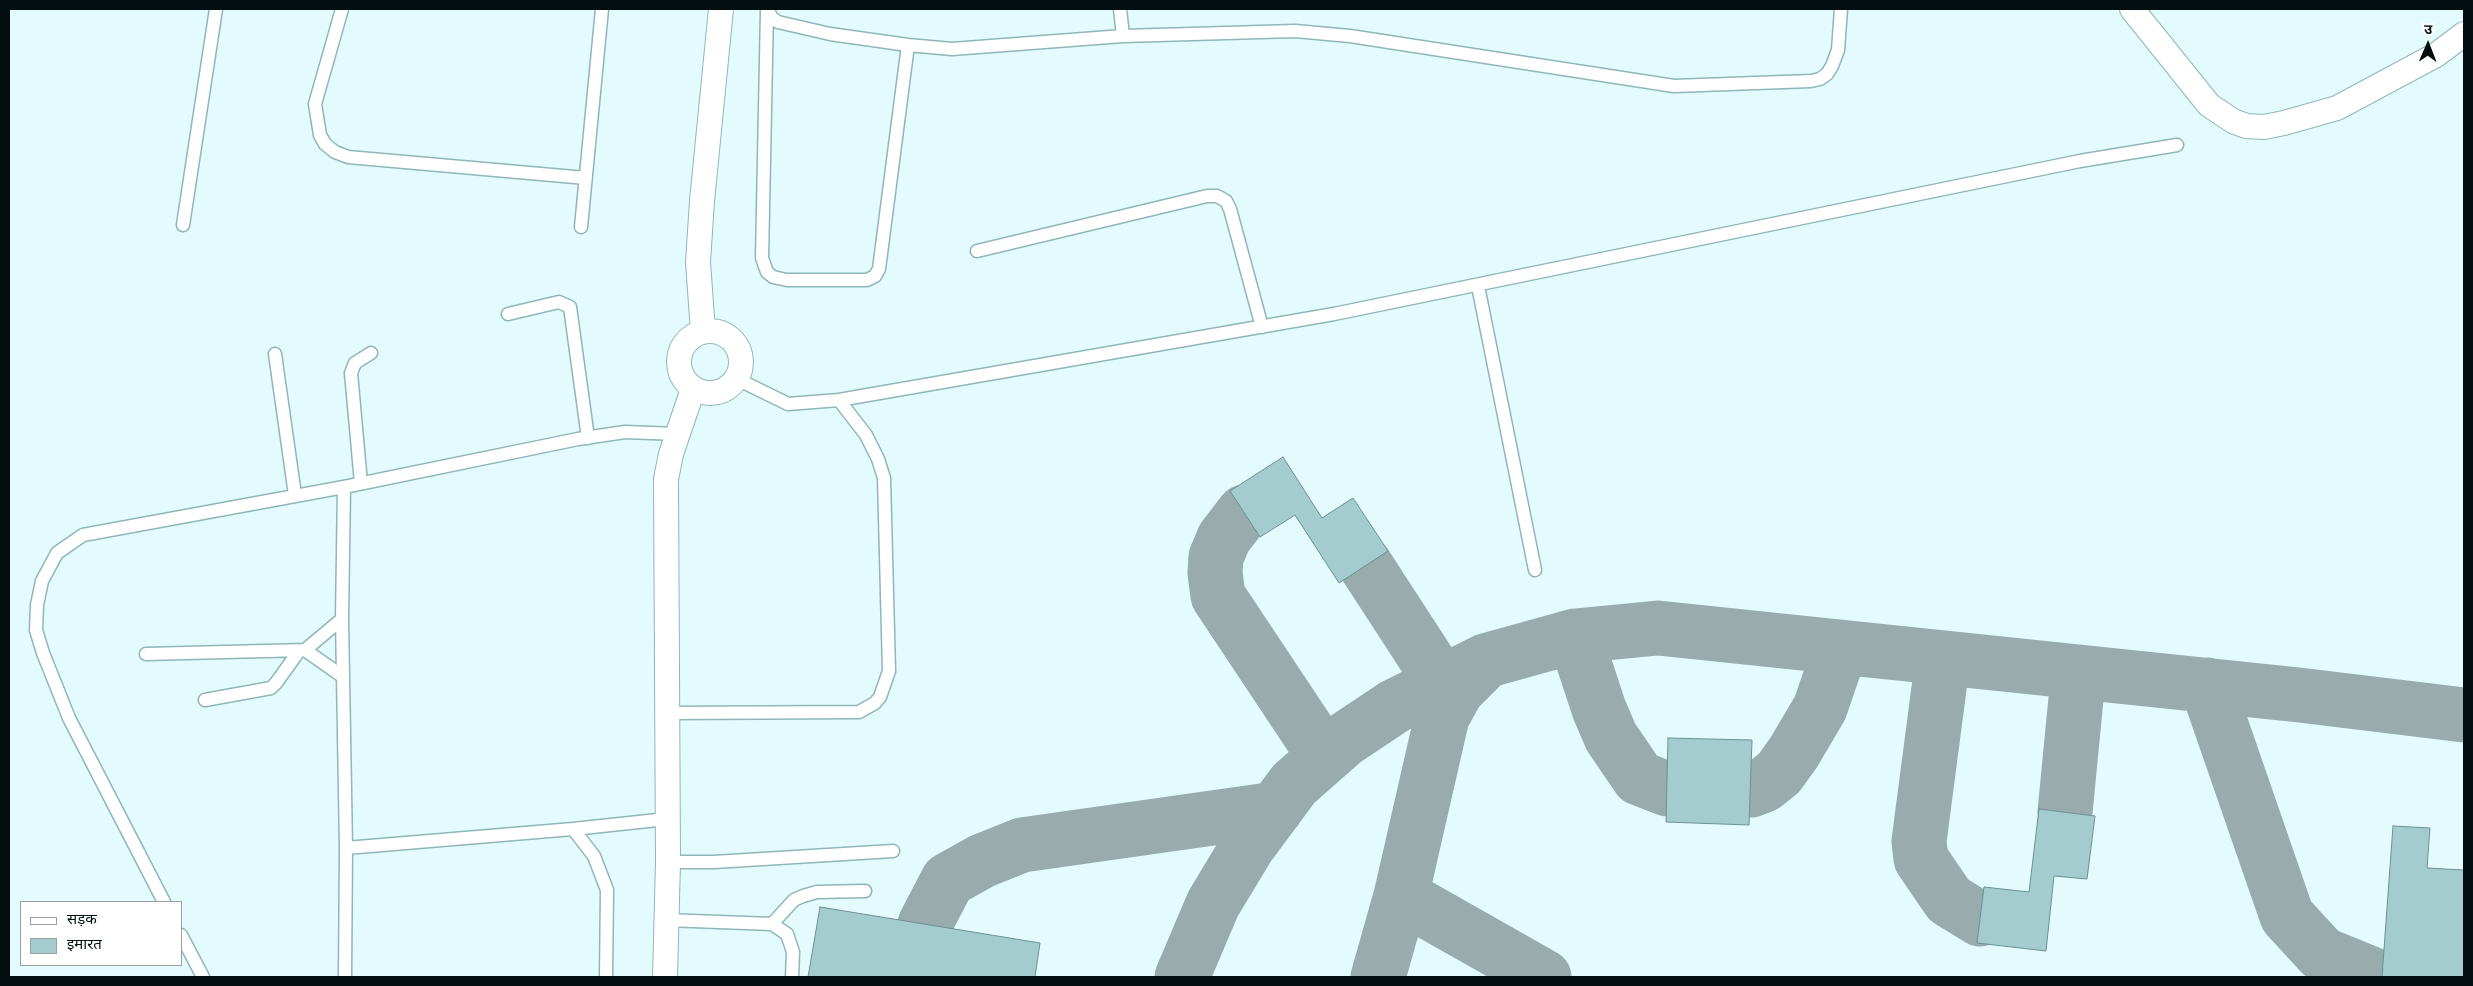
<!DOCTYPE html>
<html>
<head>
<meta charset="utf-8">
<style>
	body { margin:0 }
	#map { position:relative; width:2473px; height:986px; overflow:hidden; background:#e3fbfd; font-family:"Alegreya Sans","Noto Sans Devanagari",sans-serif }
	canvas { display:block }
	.frame { position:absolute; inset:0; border:10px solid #020e0f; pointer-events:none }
	.legend { position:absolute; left:20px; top:901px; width:162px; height:65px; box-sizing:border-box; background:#fff; border:1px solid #9a9f9f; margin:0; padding:6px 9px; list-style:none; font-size:15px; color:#020e0f }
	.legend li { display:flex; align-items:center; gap:10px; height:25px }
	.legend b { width:25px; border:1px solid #9a9f9f }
	.north { position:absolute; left:2403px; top:20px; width:50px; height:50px; -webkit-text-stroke:4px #fff; paint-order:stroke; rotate:1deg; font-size:14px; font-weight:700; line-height:20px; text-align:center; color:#020e0f }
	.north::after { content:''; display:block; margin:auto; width:18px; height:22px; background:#020e0f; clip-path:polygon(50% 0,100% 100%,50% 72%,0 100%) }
</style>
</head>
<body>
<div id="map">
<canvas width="2473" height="986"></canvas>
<div class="frame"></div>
<ul class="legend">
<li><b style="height:6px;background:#fff"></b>सड़क</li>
<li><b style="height:14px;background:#a4cccf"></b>इमारत</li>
</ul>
<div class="north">उ</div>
</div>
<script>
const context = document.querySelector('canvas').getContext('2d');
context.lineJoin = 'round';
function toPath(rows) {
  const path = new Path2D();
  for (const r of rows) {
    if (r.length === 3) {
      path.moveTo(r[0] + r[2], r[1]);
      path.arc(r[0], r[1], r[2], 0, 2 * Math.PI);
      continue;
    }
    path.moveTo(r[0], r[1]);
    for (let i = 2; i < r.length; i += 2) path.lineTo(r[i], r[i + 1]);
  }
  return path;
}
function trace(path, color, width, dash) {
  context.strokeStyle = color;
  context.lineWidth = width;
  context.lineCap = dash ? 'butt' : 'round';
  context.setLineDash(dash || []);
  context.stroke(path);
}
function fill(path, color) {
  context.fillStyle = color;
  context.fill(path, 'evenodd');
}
trace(toPath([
	[1244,512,1224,538,1216,557,1215,573,1218,596,1325,757],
	[1366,566,1442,683],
	[1575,636,1599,709,1611,737,1639,778,1667,789],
	[1943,658,1919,841,1921,859,1949,900,1980,919],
	[2207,685,2287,916,2322,954,2376,976],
	[1751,790,1764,785,1779,773,1794,752,1820,708,1841,647],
	[2065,812,2078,678],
	[1401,896,1544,977],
	[925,924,948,880,982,861,1022,845,1276,809],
	[1182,977,1213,904,1248,846,1294,784,1344,740,1395,706,1485,661,1575,636,1658,628,2299,695,2464,715],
	[1378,977,1401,896,1442,717,1457,690,1482,665]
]), '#98acae', 55);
const building = toPath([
	[1283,457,1322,518,1353,498,1388,551,1339,583,1295,515,1260,537,1230,491,1283,457],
	[1668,738,1752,740,1749,825,1666,822,1668,738],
	[2039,809,2095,816,2087,879,2054,876,2046,951,1977,943,1984,887,2029,892,2039,809],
	[2393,826,2430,828,2427,868,2464,870,2464,977,2382,977,2393,826],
	[820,907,1040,943,1035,977,808,977,820,907]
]);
fill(building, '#a4cccf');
trace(building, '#6b9194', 1);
const lane = toPath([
	[342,9,315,104,320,135,325,144,335,152,348,157,586,178],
	[767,9,772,18,778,22,830,34,908,45,952,49,1123,36,1295,31,1350,36,1674,86,1811,81,1820,79,1827,74,1832,66,1838,50,1841,9],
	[1120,9,1123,36],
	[767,10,762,258,767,272,773,277,787,280,867,280,875,276,879,269,908,45],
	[183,225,216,9],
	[581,227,602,9],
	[977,251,1207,196,1217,196,1226,201,1230,209,1262,327],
	[1478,286,1535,570],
	[508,314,559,302,570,307,588,438],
	[275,354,295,495],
	[737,379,788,404,839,400,1334,314,2080,161,2177,145],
	[361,483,351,373,355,363,371,353],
	[344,487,342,619,346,848,345,977],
	[305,650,342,619],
	[146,654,305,650,342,676],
	[205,700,271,688,276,683,299,651],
	[667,713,859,712,875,703,880,697,889,671,884,478,878,459,866,435,839,400],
	[573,829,594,856,607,890,606,977],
	[346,848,573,829,667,819],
	[668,862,714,862,893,851],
	[164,902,69,718,43,653,36,630,37,605,42,581,57,553,83,535,344,487,578,439,625,432,678,434],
	[666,920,772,924,787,934,793,952,792,977],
	[772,924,794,900,803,896,817,892,865,891],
	[181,935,203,977]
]);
const street = toPath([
	[2132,9,2209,105,2233,121,2246,126,2264,127,2284,123,2337,108,2436,55,2464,34],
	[710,362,31],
	[703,332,698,262,702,201,721,9],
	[665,977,668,862,666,479,671,454,693,389]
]);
trace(lane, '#8fb6b9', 15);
trace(street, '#8fb6b9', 26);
trace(lane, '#fff', 12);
trace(street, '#fff', 24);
</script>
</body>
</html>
